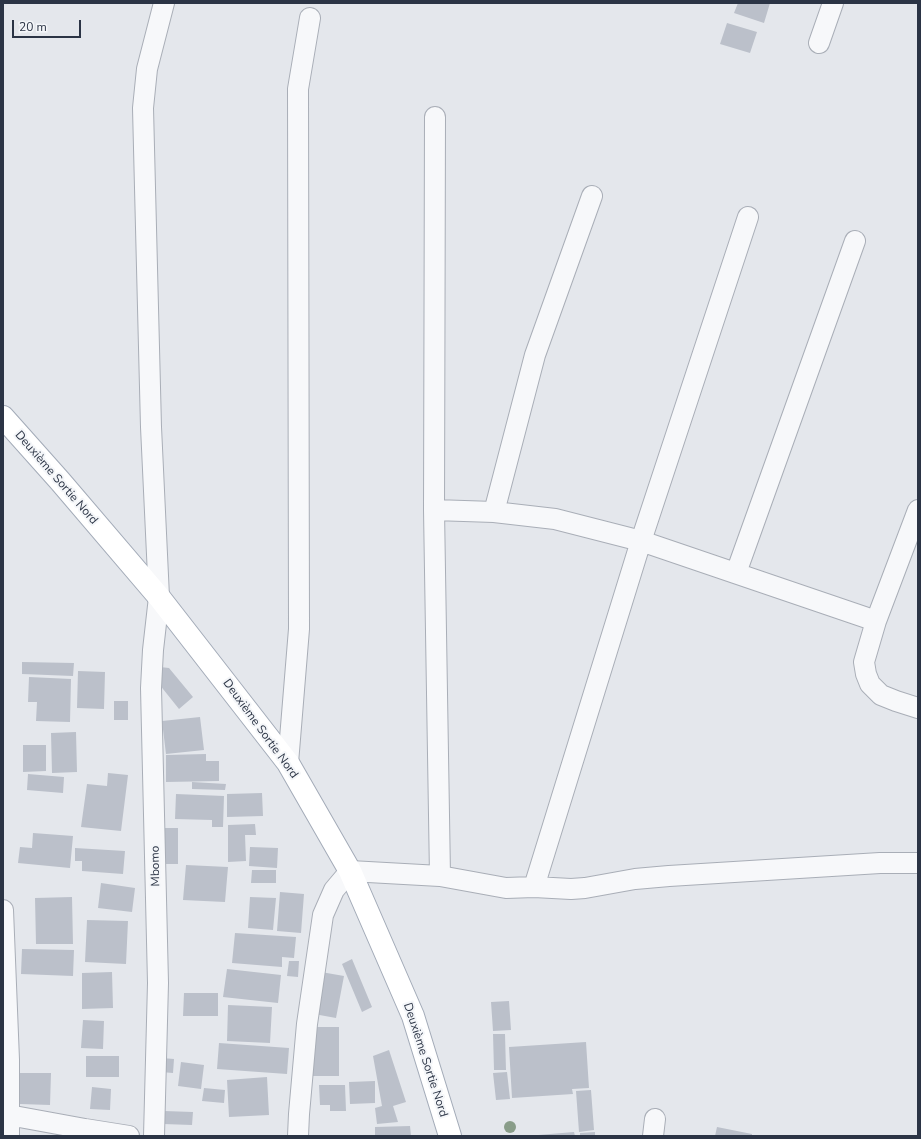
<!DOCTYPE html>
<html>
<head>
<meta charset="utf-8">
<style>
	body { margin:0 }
	#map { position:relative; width:921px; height:1139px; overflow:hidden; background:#e4e7ec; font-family:"Nunito Sans",sans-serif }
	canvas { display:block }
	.frame { position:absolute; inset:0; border:4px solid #2b3445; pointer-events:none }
	.scale { position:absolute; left:12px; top:20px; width:69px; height:18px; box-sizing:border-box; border:2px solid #2b3445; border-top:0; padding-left:5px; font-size:12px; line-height:14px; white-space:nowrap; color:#2b3445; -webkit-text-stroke:3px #f4f6f9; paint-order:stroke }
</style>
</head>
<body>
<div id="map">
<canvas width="921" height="1139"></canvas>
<div class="frame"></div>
<div class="scale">20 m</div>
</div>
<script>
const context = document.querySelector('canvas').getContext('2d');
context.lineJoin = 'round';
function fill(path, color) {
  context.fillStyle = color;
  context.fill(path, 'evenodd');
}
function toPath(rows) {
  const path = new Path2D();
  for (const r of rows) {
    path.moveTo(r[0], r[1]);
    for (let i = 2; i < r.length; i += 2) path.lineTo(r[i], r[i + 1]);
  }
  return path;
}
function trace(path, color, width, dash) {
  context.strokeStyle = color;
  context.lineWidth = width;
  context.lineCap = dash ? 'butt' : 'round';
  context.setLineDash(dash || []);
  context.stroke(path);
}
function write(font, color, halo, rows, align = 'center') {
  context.font = font + ' "Nunito Sans",sans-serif';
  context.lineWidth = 4;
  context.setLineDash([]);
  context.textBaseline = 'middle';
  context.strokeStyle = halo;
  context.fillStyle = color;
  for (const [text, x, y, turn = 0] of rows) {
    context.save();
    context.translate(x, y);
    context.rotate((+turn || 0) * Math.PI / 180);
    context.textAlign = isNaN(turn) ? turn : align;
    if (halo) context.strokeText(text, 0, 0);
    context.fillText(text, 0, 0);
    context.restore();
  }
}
fill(toPath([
	[738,3,770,3,764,23,734,13],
	[727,23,757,32,750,53,720,44],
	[22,662,74,663,73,676,22,674],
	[160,667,169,668,193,697,179,709,159,684],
	[78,671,105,672,104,709,77,708],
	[29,677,71,679,70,722,36,721,37,702,28,702],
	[114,701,128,701,128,720,114,720],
	[200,717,204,750,166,754,162,721],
	[76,732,77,772,52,773,51,733],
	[23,745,46,745,46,771,23,772],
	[206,754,206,761,219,761,219,781,166,782,166,755],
	[108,773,128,775,121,831,81,827,87,784,107,786],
	[28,774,64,777,63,793,27,790],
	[192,782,226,784,225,790,192,789],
	[262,793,263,816,227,817,227,794],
	[176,794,224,796,223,827,212,827,212,820,175,819],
	[255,824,256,835,245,835,246,861,228,862,228,825],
	[162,828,178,828,178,864,162,864],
	[33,833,73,836,70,868,18,863,20,847,32,848],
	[250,847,278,848,277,868,249,866],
	[75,848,125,851,123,874,82,871,82,861,75,861],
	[186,865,228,867,225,902,183,900],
	[252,870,276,870,276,883,251,883],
	[101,883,135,888,132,912,98,908],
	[280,892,304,894,301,933,277,931],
	[72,897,73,944,36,944,35,898],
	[250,897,276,898,273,930,248,928],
	[87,920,128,921,126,964,85,962],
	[235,933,296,937,294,958,282,957,282,967,232,963],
	[22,949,74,950,73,976,21,974],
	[352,959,372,1007,362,1012,342,964],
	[289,961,299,961,298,977,287,976],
	[227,969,281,975,278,1003,223,997],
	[112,972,113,1008,82,1009,82,973],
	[321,972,344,976,336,1018,314,1014],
	[184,993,218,993,218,1016,183,1016],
	[509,1001,511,1030,493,1031,491,1002],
	[228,1005,272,1007,270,1043,227,1041],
	[83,1020,104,1021,103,1049,81,1048],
	[313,1027,339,1027,339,1076,313,1076],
	[493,1034,505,1034,506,1070,494,1070],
	[586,1042,589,1088,572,1089,573,1094,512,1098,509,1047],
	[219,1043,289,1048,287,1074,217,1069],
	[389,1050,406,1102,393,1106,398,1122,377,1124,375,1108,382,1106,373,1056],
	[86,1056,119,1056,119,1077,86,1077],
	[162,1058,174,1059,173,1073,161,1072],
	[181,1062,204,1065,201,1089,178,1086],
	[507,1072,510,1099,496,1100,493,1073],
	[20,1073,51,1073,50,1105,20,1104],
	[267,1077,269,1115,229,1117,227,1080],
	[375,1081,375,1103,350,1104,349,1082],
	[319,1085,345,1085,346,1111,330,1111,330,1105,320,1105],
	[92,1087,111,1089,110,1110,90,1109],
	[204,1088,225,1090,224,1103,202,1101],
	[591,1090,594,1130,579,1132,576,1091],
	[164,1111,193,1112,192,1125,163,1124],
	[410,1126,411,1136,375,1136,375,1127],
	[717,1127,752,1134,752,1136,715,1136],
	[574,1132,575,1136,538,1136,538,1135],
	[595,1132,595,1136,580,1136,580,1133]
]), '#bbc0ca');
const street = toPath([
	[819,43,833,3],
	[435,117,434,510,440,876],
	[434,510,494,512,555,519,641,541,876,621],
	[918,510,876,621,864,662,866,674,870,684,881,695,896,701,918,708],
	[494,512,535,355,592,196],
	[736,573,855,241],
	[288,763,299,629,298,89,310,18],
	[534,887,571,889,585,888,635,879,669,876,880,863,918,863],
	[3,910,9,1060,9,1136],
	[3,1114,85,1129,129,1136],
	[154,1136,158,983,151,688,153,650,159,597,151,427,143,108,147,69,164,3],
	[298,1136,299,1114,307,1024,323,915,334,890,350,871,440,876,506,888,534,887,641,541,748,217],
	[653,1136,655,1119]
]);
const primary = toPath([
	[3,417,60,481,159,597,288,763,350,871,413,1016,450,1136]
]);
trace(street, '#a9aeb7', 22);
trace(primary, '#a3abb8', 24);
trace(street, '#f7f8fa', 20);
trace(primary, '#fff', 22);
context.fillStyle = '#899d89';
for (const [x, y] of [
	[510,1127]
]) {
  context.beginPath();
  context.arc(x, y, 6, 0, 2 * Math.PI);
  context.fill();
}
write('12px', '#2b3445', '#f4f6f9', [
	["Deuxième Sortie Nord",56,478,49],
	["Deuxième Sortie Nord",260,729,54],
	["Mbomo",156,866,-91],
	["Deuxième Sortie Nord",425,1060,72]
]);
</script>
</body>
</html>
